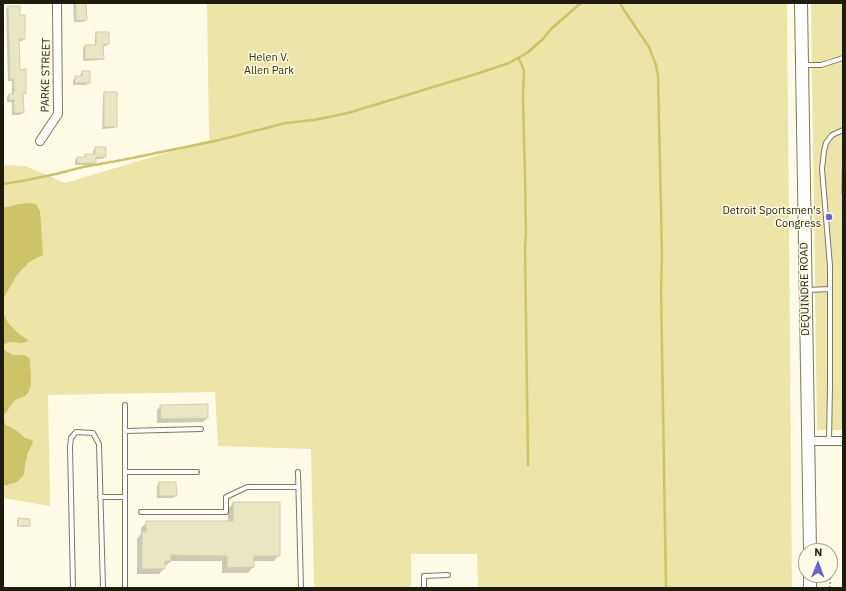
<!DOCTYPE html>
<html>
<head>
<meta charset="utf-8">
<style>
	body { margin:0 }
	#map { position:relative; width:846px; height:591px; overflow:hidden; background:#fefce7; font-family:"IBM Plex Sans",sans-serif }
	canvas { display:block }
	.frame { position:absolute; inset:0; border:4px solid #1d1c0f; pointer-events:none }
	.north { position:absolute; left:798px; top:543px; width:40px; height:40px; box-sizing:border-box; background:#fefce7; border:1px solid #a4a291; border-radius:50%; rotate:1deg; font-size:11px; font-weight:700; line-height:16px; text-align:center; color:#1d1c0f }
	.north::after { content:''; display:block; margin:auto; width:14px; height:18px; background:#6c62dc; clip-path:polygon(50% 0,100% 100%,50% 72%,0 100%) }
</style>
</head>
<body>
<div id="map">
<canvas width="846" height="591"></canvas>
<div class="frame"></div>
<div class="north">N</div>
</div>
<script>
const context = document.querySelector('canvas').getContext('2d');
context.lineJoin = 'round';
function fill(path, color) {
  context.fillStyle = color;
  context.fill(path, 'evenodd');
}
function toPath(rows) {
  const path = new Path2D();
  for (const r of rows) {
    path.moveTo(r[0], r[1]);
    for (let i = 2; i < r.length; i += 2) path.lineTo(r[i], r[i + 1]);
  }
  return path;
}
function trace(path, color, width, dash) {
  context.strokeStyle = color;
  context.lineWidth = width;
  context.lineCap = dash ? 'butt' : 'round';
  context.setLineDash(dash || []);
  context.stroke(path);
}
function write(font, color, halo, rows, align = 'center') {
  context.font = font + ' "IBM Plex Sans",sans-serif';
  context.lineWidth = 3;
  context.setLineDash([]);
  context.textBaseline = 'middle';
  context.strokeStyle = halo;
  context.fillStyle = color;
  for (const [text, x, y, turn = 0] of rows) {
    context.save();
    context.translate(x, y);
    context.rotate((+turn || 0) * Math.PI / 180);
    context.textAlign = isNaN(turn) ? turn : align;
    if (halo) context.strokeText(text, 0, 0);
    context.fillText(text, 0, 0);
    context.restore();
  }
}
fill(toPath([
	[207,3,787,3,792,588,478,588,477,554,411,554,411,588,314,588,311,449,218,446,215,392,48,395,50,506,3,498,3,165,25,166,65,183,209,140],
	[811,3,843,3,843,430,817,430]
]), '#ece5a7');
fill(toPath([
	[28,203,36,204,40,211,43,255,36,258,28,263,17,275,4,297,3,304,4,315,8,323,19,334,29,341,22,343,9,342,5,344,3,346,4,350,11,354,14,355,24,355,28,357,30,360,31,384,28,393,25,396,15,400,12,404,7,411,3,416,3,208,19,204],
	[3,419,6,425,17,431,25,438,32,440,33,443,28,452,25,464,24,474,22,477,17,482,3,486]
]), '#cdc368');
fill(toPath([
	[73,3,85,3,86,20,83,22,74,22],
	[8,7,19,16,24,39,22,41,19,41,19,71,25,93,22,96,23,112,20,115,12,115,12,102,7,102,7,97,9,95,12,95,12,81,8,81,6,9],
	[96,33,108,44,106,46,102,46,103,59,101,60,83,61,83,48,85,46,95,46,95,35],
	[82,72,89,82,86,85,73,85,73,80,76,77,80,77,80,75],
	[105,93,116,126,114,128,102,129,103,95],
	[3,134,4,134,4,141,3,142],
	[95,148,105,157,102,159,95,159,95,163,93,165,75,165,75,160,77,158,82,158,85,155,93,155,93,151],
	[843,159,843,195,841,194,842,160],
	[161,406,207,418,203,422,157,423,157,410],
	[159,483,176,496,173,498,157,498,157,486],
	[233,503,279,503,279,555,274,561,253,561,253,567,248,573,222,573,222,561,171,561,164,567,164,569,159,574,137,574,137,539,141,534,141,528,147,522,228,522,228,509],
	[18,519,29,526,28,527,17,526,17,520]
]), '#0003');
trace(toPath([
	[620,3,624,10,649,47,656,65,658,76,662,256,661,288,666,588],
	[519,59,524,70,523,97,525,179,526,234,525,246,528,465],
	[3,184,22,181,56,174,83,167,122,160,215,141,286,123,314,120,348,113,476,74,509,63,527,53,543,39,551,29,581,3]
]), '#cdc368', 2.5);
const building = toPath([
	[76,3,86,3,87,20,76,20,76,3],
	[8,6,20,6,20,15,25,15,25,39,19,39,20,70,26,69,26,94,23,94,24,113,14,113,14,100,9,100,9,94,14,94,14,79,10,79,8,6],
	[96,32,109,32,109,44,103,44,104,59,85,59,85,45,96,45,96,32],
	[82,71,90,71,90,83,75,83,75,76,82,76,82,71],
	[104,92,117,92,117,127,104,127,104,92],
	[95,147,106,147,106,157,96,157,96,163,77,163,77,157,85,157,85,154,95,154,95,147],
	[208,404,208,418,161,419,160,405,208,404],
	[159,482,176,482,177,496,159,496,159,482],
	[233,502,280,502,280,556,254,556,254,567,227,568,227,556,171,555,171,561,165,561,165,569,142,569,142,532,146,532,146,521,233,521,233,502],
	[18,518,30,519,30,526,18,526,18,518]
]);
fill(building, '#e9e6c2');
trace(building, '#d1ceab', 1);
const lane = toPath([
	[803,65,821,65,843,58],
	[807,290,830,289],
	[125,405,125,588],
	[125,431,201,429],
	[829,441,830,386,830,266,822,169,824,151,826,143,832,135,843,130],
	[125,472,197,472],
	[298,472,301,588],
	[100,497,125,497],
	[141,512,226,512,226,497,247,487,298,487],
	[73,588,70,447,71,438,76,432,93,433,99,444,103,588],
	[424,588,424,576,448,575]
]);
const street = toPath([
	[40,141,58,114,57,3],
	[808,441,843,441]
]);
const secondary = toPath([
	[801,3,810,551],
	[810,575,810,588]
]);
trace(lane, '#7c7959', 6);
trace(street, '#7c7959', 10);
trace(secondary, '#7c7959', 14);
trace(toPath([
	[830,588,830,558]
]), '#92907f', 1.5, [2, 2]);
trace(lane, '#fff', 4);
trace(street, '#fff', 8);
trace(secondary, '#fff', 12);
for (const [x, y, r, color] of [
	[829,217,4,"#6c62dc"]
]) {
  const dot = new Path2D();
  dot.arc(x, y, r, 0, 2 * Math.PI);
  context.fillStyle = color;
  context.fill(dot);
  trace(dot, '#fefce7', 1.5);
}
write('11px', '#38330b', '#fefce7', [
	["Helen V.",269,58],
	["Allen Park",269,71]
]);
write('11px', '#1d1c0f', '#fefce7', [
	["PARKE STREET",46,75,-89],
	["DEQUINDRE ROAD",805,289,-91]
]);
write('11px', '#1d1c0f', '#fefce7', [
	["Detroit Sportsmen's",821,211],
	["Congress",821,224]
], 'right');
</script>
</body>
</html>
